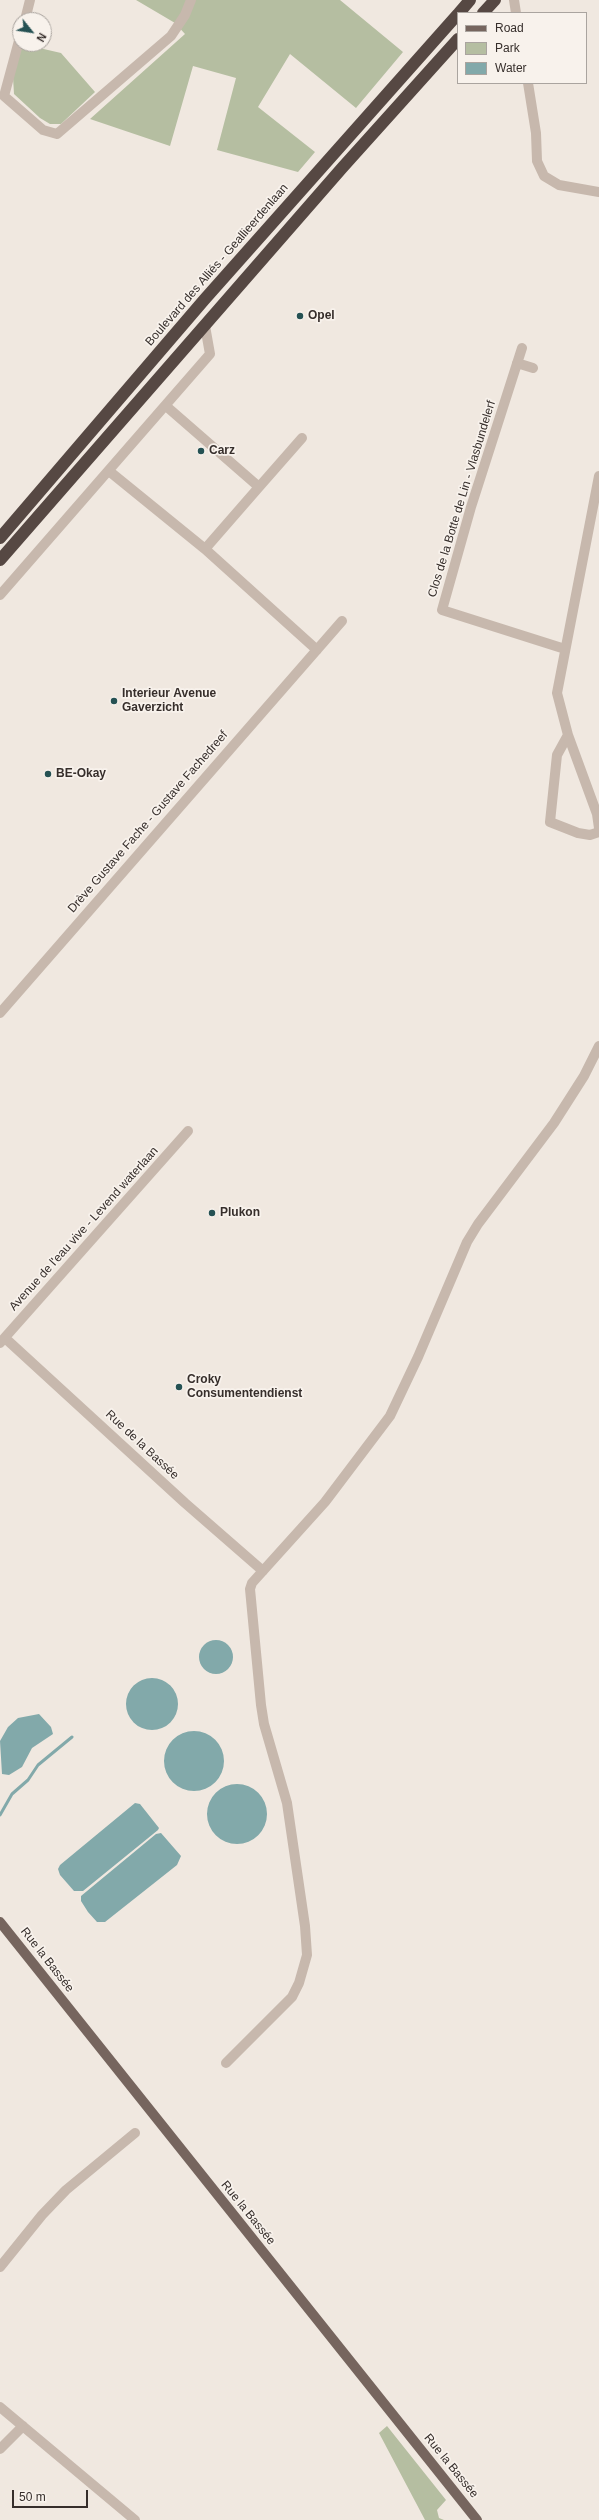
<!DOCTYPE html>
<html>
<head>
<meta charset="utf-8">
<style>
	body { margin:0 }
	#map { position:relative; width:599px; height:2520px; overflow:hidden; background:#f0e8e0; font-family:Arial,sans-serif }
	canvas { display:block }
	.legend { position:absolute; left:457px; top:12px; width:130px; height:72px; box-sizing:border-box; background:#f8f2ec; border:1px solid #aaa49f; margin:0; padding:5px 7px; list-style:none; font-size:12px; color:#362e2b }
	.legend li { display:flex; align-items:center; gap:8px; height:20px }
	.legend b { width:20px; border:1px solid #aaa49f }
	.north { position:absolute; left:12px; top:12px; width:40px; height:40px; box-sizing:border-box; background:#f8f2ec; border:1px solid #aaa49f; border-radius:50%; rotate:120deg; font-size:11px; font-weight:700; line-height:16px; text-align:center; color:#362e2b }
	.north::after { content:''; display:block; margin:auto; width:14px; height:18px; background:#255153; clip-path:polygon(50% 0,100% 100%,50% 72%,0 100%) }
	.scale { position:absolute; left:12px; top:2490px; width:76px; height:18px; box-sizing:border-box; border:2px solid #362e2b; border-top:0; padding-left:5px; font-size:12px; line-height:14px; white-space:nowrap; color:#362e2b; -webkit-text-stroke:3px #f8f2ec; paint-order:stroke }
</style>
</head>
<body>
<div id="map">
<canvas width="599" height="2520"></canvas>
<ul class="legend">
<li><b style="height:5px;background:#76655e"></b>Road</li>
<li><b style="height:11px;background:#b5bea1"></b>Park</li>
<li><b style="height:11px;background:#82a9aa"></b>Water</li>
</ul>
<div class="north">N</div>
<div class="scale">50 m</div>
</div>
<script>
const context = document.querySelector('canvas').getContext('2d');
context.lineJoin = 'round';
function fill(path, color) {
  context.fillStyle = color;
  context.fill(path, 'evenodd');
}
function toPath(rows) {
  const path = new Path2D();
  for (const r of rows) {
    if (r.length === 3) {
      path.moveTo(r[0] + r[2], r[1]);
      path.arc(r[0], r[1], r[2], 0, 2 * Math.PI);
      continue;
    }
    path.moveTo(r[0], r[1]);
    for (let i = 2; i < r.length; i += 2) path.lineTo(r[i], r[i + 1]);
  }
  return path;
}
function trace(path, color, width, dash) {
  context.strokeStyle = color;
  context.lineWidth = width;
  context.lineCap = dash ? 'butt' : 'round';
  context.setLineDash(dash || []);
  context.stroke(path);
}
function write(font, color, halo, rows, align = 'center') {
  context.font = font + ' Arial,sans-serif';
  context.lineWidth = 3.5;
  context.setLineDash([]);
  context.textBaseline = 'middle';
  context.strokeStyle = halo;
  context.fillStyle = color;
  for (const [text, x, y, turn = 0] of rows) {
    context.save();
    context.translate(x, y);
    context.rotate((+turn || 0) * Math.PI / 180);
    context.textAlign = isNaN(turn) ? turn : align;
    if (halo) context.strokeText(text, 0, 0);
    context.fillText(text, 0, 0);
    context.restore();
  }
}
fill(toPath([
	[136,0,340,0,403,52,356,108,290,54,258,107,315,152,298,172,217,150,236,78,193,66,170,146,90,119,185,34,175,23],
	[22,44,61,53,95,92,61,124,50,124,40,118,14,94,13,77],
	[387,2426,446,2500,437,2510,439,2518,444,2520,425,2520,379,2433]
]), '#b5bea1');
fill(toPath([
	[216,1657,17],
	[152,1704,26],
	[39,1714,51,1727,53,1734,32,1748,22,1767,9,1775,2,1774,0,1741,8,1727,18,1718],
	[194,1761,30],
	[237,1814,30],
	[135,1803,140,1804,159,1828,158,1830,83,1891,74,1891,60,1875,58,1869,60,1865],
	[161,1833,181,1856,177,1865,105,1922,97,1922,88,1912,81,1901,81,1896,156,1834]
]), '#82a9aa');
trace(toPath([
	[0,1815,12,1794,28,1780,38,1765,72,1737]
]), '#82a9aa', 3);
trace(toPath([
	[514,0,516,13],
	[25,20,30,0],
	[20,37,4,96,43,130,57,134,171,36,185,15,191,0],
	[528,83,536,133,537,161,544,176,559,185,599,192],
	[522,348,471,507,442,610,565,649],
	[517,363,533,368],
	[166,406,259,487,205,549],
	[109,471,205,549,317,650],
	[599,476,557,693,568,735,597,814,599,828],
	[259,487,302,438],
	[0,595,210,354,205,326],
	[568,735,557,755,550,822,578,833,590,835,599,832],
	[0,1013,342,621],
	[5,1338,185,1503,263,1571],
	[0,1343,188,1131],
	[226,2063,292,1997,299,1983,307,1955,305,1926,287,1803,264,1724,261,1705,250,1589,252,1583,325,1502,390,1416,418,1357,467,1242,478,1224,554,1123,584,1076,599,1046],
	[0,2267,42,2215,66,2190,135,2133],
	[0,2407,135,2520],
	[0,2449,23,2426]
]), '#c7b8ad', 10);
trace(toPath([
	[0,1922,477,2520]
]), '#76655e', 10);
trace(toPath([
	[459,13,470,0],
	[483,13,495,0],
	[0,538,204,300,458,14],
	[0,560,342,168,458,39]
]), '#564843', 12);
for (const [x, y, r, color] of [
	[300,316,4,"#255153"],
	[201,451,4,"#255153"],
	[114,701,4,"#255153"],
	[48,774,4,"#255153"],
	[212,1213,4,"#255153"],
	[179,1387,4,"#255153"]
]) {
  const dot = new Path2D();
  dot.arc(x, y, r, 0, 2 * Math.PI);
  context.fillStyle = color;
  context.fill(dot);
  trace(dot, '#f8f2ec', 1.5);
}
write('12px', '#362e2b', '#f8f2ec', [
	["Boulevard des Alliés - Geallieerdenlaan",217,265,-49],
	["Clos de la Botte de Lin - Vlasbundelerf",462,499,-73],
	["Drève Gustave Fache - Gustave Fachedreef",148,822,-49],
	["Avenue de l'eau vive - Levend waterlaan",84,1229,-48],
	["Rue de la Bassée",142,1445,43],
	["Rue la Bassée",47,1960,52],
	["Rue la Bassée",248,2213,51],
	["Rue la Bassée",451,2466,51]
]);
write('bold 12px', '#362e2b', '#f8f2ec', [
	["Opel",308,316],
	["Carz",209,451],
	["Interieur Avenue",122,694],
	["Gaverzicht",122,708],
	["BE-Okay",56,774],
	["Plukon",220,1213],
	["Croky",187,1380],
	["Consumentendienst",187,1394]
], 'left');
</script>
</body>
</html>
